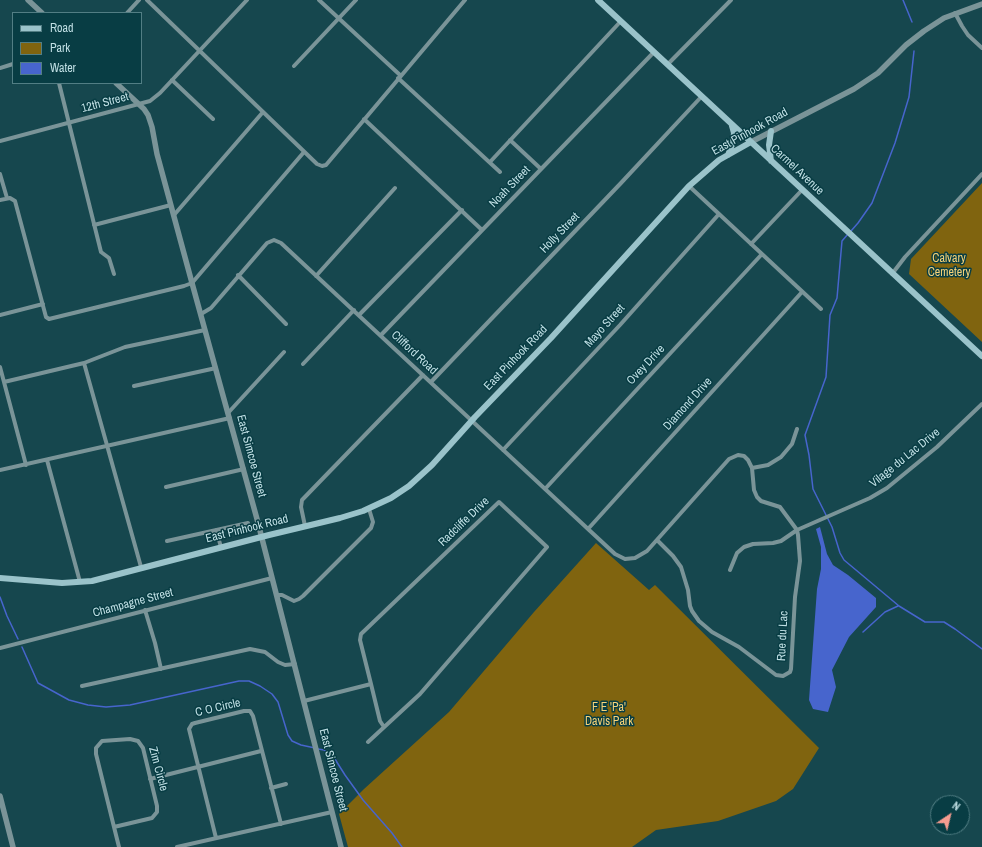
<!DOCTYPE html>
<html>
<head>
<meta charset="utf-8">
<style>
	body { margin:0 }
	#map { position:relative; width:982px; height:847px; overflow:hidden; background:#16474e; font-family:"Archivo Narrow",sans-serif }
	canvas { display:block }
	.legend { position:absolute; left:12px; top:12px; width:130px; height:72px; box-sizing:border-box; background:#083d44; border:1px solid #527e84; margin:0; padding:5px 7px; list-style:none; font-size:12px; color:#c0dfe4 }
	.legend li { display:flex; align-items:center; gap:8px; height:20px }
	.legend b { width:20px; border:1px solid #527e84 }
	.north { position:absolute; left:930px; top:795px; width:40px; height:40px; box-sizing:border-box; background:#083d44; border:1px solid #527e84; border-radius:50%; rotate:35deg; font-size:11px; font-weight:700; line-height:16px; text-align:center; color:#c0dfe4 }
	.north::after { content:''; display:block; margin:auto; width:14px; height:18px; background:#f59c90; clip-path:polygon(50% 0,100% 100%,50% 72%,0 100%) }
</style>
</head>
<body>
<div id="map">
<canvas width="982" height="847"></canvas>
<ul class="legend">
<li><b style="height:5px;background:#9ac3ca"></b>Road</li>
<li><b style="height:11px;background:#80640f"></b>Park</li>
<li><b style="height:11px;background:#4765cd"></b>Water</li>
</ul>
<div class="north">N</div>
</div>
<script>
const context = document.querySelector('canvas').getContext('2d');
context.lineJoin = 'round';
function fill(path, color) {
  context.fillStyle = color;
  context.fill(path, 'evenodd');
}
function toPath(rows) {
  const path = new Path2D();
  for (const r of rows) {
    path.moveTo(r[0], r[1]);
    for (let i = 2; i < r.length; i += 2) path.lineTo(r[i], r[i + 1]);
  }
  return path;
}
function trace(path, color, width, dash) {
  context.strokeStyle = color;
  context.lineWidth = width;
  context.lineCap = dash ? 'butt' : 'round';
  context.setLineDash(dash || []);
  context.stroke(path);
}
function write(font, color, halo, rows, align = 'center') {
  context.font = font + ' "Archivo Narrow",sans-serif';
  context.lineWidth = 3;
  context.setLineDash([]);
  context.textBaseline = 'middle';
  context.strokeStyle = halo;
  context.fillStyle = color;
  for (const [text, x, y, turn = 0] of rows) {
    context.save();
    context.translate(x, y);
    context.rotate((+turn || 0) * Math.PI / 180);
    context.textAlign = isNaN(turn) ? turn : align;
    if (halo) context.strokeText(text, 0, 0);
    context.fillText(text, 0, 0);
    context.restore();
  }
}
fill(toPath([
	[982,183,982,342,909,274,911,259],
	[596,543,649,590,655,585,819,748,793,789,776,801,718,821,656,830,632,847,348,847,339,814,364,789,449,712,534,612]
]), '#80640f');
fill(toPath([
	[820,527,827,554,833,565,848,575,876,598,876,607,849,637,832,670,836,687,828,712,813,709,809,700,817,589,821,569,821,547,816,529]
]), '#4765cd');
trace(toPath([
	[903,0,912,22],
	[851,231,858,223,872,203,895,143,909,97,914,51],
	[848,234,842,241,837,298,830,315,826,377,805,435,809,455,813,489,832,527,840,553,844,560,899,606,925,622,944,622,955,629,982,649],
	[0,597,7,616,18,639],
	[863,632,885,612,898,606],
	[22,647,38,683,69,700,88,705,106,707,130,705,239,681,249,681,260,686,272,694,278,702,288,735,292,741,301,745,315,748],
	[318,749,324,750,333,756,345,775,363,800,392,833,402,847]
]), '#4765cd', 1.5);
trace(toPath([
	[147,0,317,164,322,166,326,165,465,0],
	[319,0,400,75],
	[127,13,139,0],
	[955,13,962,26,968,35,982,48],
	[668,64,731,0],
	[294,66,356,0],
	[0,68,13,64],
	[398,78,500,172],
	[172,80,213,119],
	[59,83,101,252,109,258,114,274],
	[364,119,482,230],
	[510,140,541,169],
	[0,141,150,101,160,93,247,0],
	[490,162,621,21],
	[0,174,7,198],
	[689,186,821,309],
	[0,200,10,198,15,201,46,317,49,319,184,286,192,283,304,152],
	[174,215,263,112],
	[94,225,171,205],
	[751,244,802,190],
	[892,274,905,257,982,174],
	[238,275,286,324],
	[316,276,395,188],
	[201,314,211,308,267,243,274,240,281,243,588,529,615,554,625,559,635,558,647,551,729,459,738,455,744,456,748,460,752,468,754,490,757,497,761,501,780,507,797,530,798,535,800,561,795,597,791,669,790,672,783,676,776,675,739,647,712,632,699,621,692,611,690,606,688,590,681,567,673,556,657,540],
	[0,315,43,304],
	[359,315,462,210],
	[381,335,654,52],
	[84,363,141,567],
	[303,364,354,310],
	[0,367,26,465],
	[4,382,84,363,125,347,205,330],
	[431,382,621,183,702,96],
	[134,386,216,368],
	[228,413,284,352],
	[503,450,620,325,719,214],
	[47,460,80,582],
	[752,468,768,465,781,457,792,444,797,429],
	[0,470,230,418],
	[166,487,244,469],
	[545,489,762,254],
	[305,526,301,507,302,500,423,375],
	[588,529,802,292],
	[216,530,221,547],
	[167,541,248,523],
	[730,570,737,553,744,547,753,544,773,543,781,541,797,530,870,498,887,488,937,447,982,404],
	[277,595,282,595,294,601,299,599,303,596,371,528,373,522,369,509],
	[145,610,155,643,161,669],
	[0,648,272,578],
	[82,686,250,649,265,652,278,662,285,665,295,664],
	[304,701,371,684],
	[368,742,420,694,547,547,499,502,361,634,360,640,371,684,380,721,384,727],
	[150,779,261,751],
	[271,788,286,784],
	[114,827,152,818,157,812,157,806,143,748,138,741,130,739,102,741,96,748,96,754,114,827,119,847],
	[216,838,189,729,192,724,195,723,244,711,250,711,253,716,281,824],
	[177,847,332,812]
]), '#7a9498', 4);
trace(toPath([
	[28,0,42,13],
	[116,83,144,109,148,115,152,127,157,154,192,283,257,519,341,847],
	[751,142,854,89,878,73,906,45,924,31,944,18,982,4],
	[0,796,13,847]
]), '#7a9498', 5.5);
trace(toPath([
	[598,0,982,356],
	[728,155,733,142,734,133,732,126],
	[771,161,769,145,771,131],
	[0,578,62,583,92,581,269,535,340,518,363,511,391,498,409,486,432,465,475,417,551,338,689,186,719,160,751,142]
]), '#9ac3ca', 6);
write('12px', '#c0dfe4', '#083d44', [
	["12th Street",105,103,-15],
	["East Pinhook Road",750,132,-29],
	["Carmel Avenue",797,170,43],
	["Noah Street",510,187,-46],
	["Holly Street",560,233,-46],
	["Mayo Street",605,326,-48],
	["Clifford Road",414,353,43],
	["East Pinhook Road",516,358,-46],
	["Ovey Drive",646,365,-47],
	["Diamond Drive",688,404,-48],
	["East Simcoe Street",251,456,75],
	["Vilage du Lac Drive",905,458,-39],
	["Radcliffe Drive",464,522,-44],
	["East Pinhook Road",247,529,-14],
	["Champagne Street",133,603,-15],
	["Rue du Lac",783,636,-87],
	["C O Circle",218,708,-13],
	["Zim Circle",158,769,75],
	["East Simcoe Street",333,770,76]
]);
write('12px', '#f7d379', '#083d44', [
	["Calvary",949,259],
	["Cemetery",949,273],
	["F E 'Pa'",609,708],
	["Davis Park",609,722]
]);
</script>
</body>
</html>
